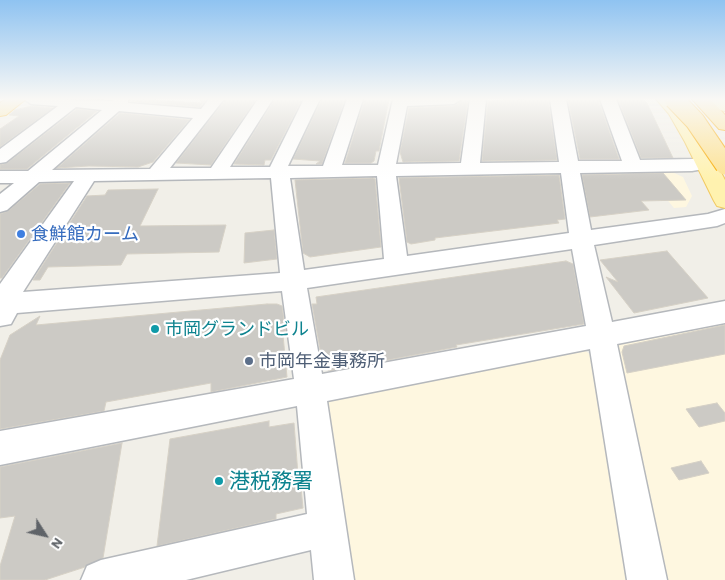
<!DOCTYPE html>
<html>
<head>
<meta charset="utf-8">
<style>
	body { margin:0 }
	#map { position:relative; width:725px; height:580px; overflow:hidden; background:#f1efe8; font-family:Barlow,sans-serif }
	canvas { display:block }
	.north { position:absolute; left:20px; top:510px; width:50px; height:50px; -webkit-text-stroke:4px #fff; paint-order:stroke; rotate:125deg; font-size:14px; font-weight:700; line-height:20px; text-align:center; color:#5f6368 }
	.north::after { content:''; display:block; margin:auto; width:18px; height:22px; background:#5f6368; clip-path:polygon(50% 0,100% 100%,50% 72%,0 100%) }
</style>
</head>
<body>
<div id="map">
<canvas width="725" height="580"></canvas>
<div class="north">N</div>
</div>
<script>
const context = document.querySelector('canvas').getContext('2d');
context.lineJoin = 'round';
function fill(path, color) {
  context.fillStyle = color;
  context.fill(path, 'evenodd');
}
function toPath(rows) {
  const path = new Path2D();
  for (const r of rows) {
    path.moveTo(r[0], r[1]);
    for (let i = 2; i < r.length; i += 2) path.lineTo(r[i], r[i + 1]);
  }
  return path;
}
function trace(path, color, width, dash) {
  context.strokeStyle = color;
  context.lineWidth = width;
  context.lineCap = dash ? 'butt' : 'round';
  context.setLineDash(dash || []);
  context.stroke(path);
}
function write(font, color, halo, rows, align = 'center') {
  context.font = font + ' Barlow,"Noto Sans JP",sans-serif';
  context.lineWidth = 4.5;
  context.setLineDash([]);
  context.textBaseline = 'middle';
  context.strokeStyle = halo;
  context.fillStyle = color;
  for (const [text, x, y, turn = 0] of rows) {
    context.save();
    context.translate(x, y);
    context.rotate((+turn || 0) * Math.PI / 180);
    context.textAlign = isNaN(turn) ? turn : align;
    if (halo) context.strokeText(text, 0, 0);
    context.fillText(text, 0, 0);
    context.restore();
  }
}
fill(toPath([
	[672,172,683,177,692,196,686,207,674,208,645,173],
	[725,319,725,580,663,580,614,348,618,341],
	[580,347,591,355,626,580,350,580,323,407,331,397]
]), '#fef7e0');
const building = toPath([
	[130,99,201,103,201,99,206,99,200,107,130,101,130,99],
	[226,99,256,99,211,165,176,163,226,99],
	[275,99,302,99,271,160,265,160,264,165,234,164,275,99],
	[322,99,345,99,322,164,316,164,320,161,293,159,322,99],
	[365,99,389,99,379,151,376,151,374,161,371,163,345,163,365,99],
	[463,99,468,100,459,161,403,162,400,152,409,108,454,106,463,99],
	[541,99,548,99,557,160,482,161,488,101,541,99],
	[568,99,598,99,619,159,580,159,568,99],
	[618,99,643,99,647,103,673,158,641,158,618,99],
	[31,106,53,108,0,147,0,129,19,116,9,115,15,110,31,106],
	[77,109,97,111,27,169,0,169,0,165,7,163,77,109],
	[120,113,189,120,153,162,138,167,89,166,57,168,120,113],
	[663,173,686,200,641,201,649,210,590,217,582,175,663,173],
	[559,175,565,219,557,220,559,223,435,238,435,240,411,244,407,242,399,178,559,175],
	[373,178,375,179,381,247,310,257,303,253,295,180,373,178],
	[70,183,2,278,0,278,0,214,8,211,40,184,70,183],
	[158,189,140,226,226,225,219,252,127,254,121,265,48,267,40,280,33,280,87,196,105,195,108,190,158,189],
	[274,230,277,259,244,263,245,233,274,230],
	[667,251,708,298,634,313,606,277,618,282,600,260,667,251],
	[566,261,573,264,584,324,456,345,457,347,329,371,323,366,312,304,317,304,316,297,566,261],
	[267,304,277,304,282,306,286,335,283,335,287,377,211,392,211,383,106,402,104,411,0,429,0,360,10,335,40,316,36,325,267,304],
	[725,325,725,354,627,373,622,352,624,346,725,325],
	[717,403,725,413,725,421,699,427,686,409,717,403],
	[269,421,269,427,294,423,299,488,301,488,303,508,276,514,276,519,157,546,170,439,269,421],
	[122,443,103,558,85,567,45,580,0,580,0,566,15,516,0,518,0,467,122,443],
	[701,461,709,473,679,480,671,468,701,461]
]);
fill(building, '#cccac5');
trace(building, '#d6d1c6', 1);
const minor = toPath([
	[24,99,112,101,115,99,128,99,128,103,201,109,209,99,224,99,170,168,211,168,258,99,273,99,230,167,270,167,304,99,320,99,288,166,323,166,347,99,363,99,342,165,378,165,393,99,461,99,454,104,407,106,396,164,461,163,470,99,486,99,480,163,559,162,550,99,566,99,578,161,622,161,600,99,616,99,640,160,692,159,725,155,725,165,692,171,580,173,591,230,708,214,725,209,725,223,717,226,594,245,612,322,725,301,725,323,617,344,667,580,627,580,590,349,327,401,354,580,314,580,311,550,186,580,81,580,87,566,101,560,307,514,297,406,0,465,0,431,294,379,282,291,17,313,11,324,0,326,0,284,74,181,39,182,7,210,0,212,0,194,14,183,0,183,0,171,28,171,102,110,76,107,6,162,0,163,0,149,58,106,31,104,24,99],
	[119,111,193,118,150,169,52,170,119,111],
	[561,173,569,233,407,256,396,176,561,173],
	[377,176,384,259,304,270,290,178,377,176],
	[271,178,280,273,23,292,94,181,271,178],
	[572,249,586,326,322,374,307,288,572,249]
]);
const major = toPath([
	[656,99,674,99,682,107,705,142,725,180,725,208,717,206,714,201,685,142,669,114,656,99],
	[709,99,725,99,725,111,719,110,709,99]
]);
const highway = toPath([
	[6,99,26,99,6,115,0,116,0,103,6,99],
	[692,99,710,99,725,115,725,130,719,129,692,99]
]);
trace(minor, '#b5b8bc', 3);
trace(major, '#f2c960', 2);
trace(highway, '#f9ab00', 2);
fill(minor, '#fff');
fill(major, '#fff2af');
fill(highway, '#fde293');
trace(toPath([
	[683,99,725,150]
]), '#b6b7b8', 2.5, [0.5, 4.5]);
const highwayBridge = toPath([
	[674,99,695,121,725,165]
]);
trace(highwayBridge, '#f9ab00', 21, []);
trace(highwayBridge, '#fde293', 19);
const sky = context.createLinearGradient(0, 0, 0, 180);
sky.addColorStop(0, '#8fc3f1');
sky.addColorStop(0.55, '#f9f8f5');
sky.addColorStop(1, '#f9f8f500');
context.fillStyle = sky;
context.fillRect(0, 0, 725, 180);
for (const [x, y, r, color] of [
	[21,234,5,"#3f7fe0"],
	[155,329,5,"#0f9aa8"],
	[249,361,5,"#5c6f8a"],
	[219,481,5,"#0f9aa8"]
]) {
  const dot = new Path2D();
  dot.arc(x, y, r, 0, 2 * Math.PI);
  context.fillStyle = color;
  context.fill(dot);
  trace(dot, '#fff', 2);
}
write('18px', '#366cbe', '#fff', [
	["食鮮館カーム",31,234]
], 'left');
write('18px', '#0d838f', '#fff', [
	["市岡グランドビル",165,329]
], 'left');
write('18px', '#4e5e75', '#fff', [
	["市岡年金事務所",259,361]
], 'left');
write('21px', '#0d838f', '#fff', [
	["港税務署",229,481]
], 'left');
</script>
</body>
</html>
